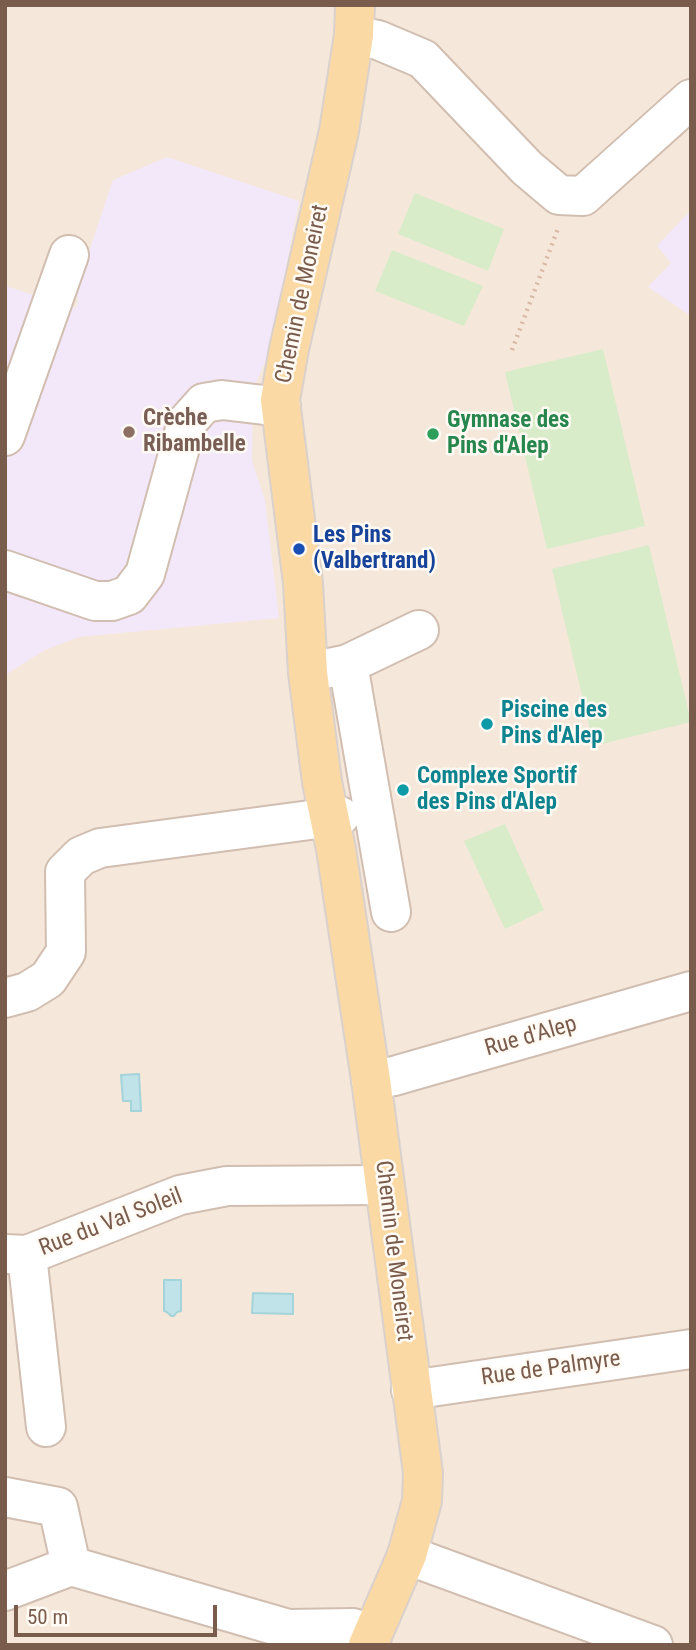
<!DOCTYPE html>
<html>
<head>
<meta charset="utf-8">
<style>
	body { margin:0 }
	#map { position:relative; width:696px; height:1650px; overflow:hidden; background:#fdf6ec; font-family:"Roboto Condensed",sans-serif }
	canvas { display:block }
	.frame { position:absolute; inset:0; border:7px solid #7a5c4d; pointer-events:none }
	.scale { position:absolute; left:14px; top:1605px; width:203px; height:32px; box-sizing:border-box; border:4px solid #7a5c4d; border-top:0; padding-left:9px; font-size:21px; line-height:24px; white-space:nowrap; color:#7a5c4d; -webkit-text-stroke:5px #fffaf3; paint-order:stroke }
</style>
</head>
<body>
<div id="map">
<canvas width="696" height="1650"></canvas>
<div class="frame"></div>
<div class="scale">50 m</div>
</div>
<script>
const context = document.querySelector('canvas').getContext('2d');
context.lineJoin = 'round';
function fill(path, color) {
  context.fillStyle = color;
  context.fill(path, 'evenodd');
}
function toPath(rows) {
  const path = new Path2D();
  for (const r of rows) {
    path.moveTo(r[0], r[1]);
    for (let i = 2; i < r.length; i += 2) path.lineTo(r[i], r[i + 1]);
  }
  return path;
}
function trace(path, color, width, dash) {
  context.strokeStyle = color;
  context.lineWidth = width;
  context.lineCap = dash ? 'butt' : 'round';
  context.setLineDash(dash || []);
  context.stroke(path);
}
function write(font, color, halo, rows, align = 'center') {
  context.font = font + ' "Roboto Condensed",sans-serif';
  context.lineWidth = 5;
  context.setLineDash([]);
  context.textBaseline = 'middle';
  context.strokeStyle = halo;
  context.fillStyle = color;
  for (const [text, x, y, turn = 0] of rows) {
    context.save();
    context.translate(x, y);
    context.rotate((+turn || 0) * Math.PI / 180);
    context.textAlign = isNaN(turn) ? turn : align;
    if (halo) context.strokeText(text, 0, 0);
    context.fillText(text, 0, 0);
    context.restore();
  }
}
fill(toPath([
	[5,5,691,5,691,1645,5,1645]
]), '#f5e8da');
fill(toPath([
	[167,157,299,201,270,350,253,390,252,461,265,500,279,618,79,637,45,650,5,675,5,286,76,308,78,300,76,290,113,180],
	[691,210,691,316,648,287,671,263,657,246]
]), '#f3e8fa');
fill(toPath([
	[415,193,504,229,488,271,398,234],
	[392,250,483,286,464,326,375,291],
	[603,349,645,526,547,549,505,372],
	[649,545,691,722,594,746,552,569],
	[505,824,544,910,505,929,464,841]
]), '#d8ecc9');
const water = toPath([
	[139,1074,141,1111,131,1111,131,1101,123,1101,121,1075,139,1074],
	[164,1280,181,1280,181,1311,177,1312,174,1316,171,1316,167,1312,164,1311,164,1280],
	[253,1293,293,1294,293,1314,252,1313,253,1293]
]);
fill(water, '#bfe3e8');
trace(water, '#a5d3da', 2);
const minor = toPath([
	[354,35,378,40,423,59,527,168,559,195,583,196,691,99],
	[5,436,69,255],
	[5,570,95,601,112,601,129,595,145,574,187,422,204,403,222,400,281,407],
	[348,664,391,912],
	[324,669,348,664,419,630],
	[5,998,27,992,48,979,66,952,65,872,81,856,100,848,340,816],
	[371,1080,394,1076,691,991],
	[5,1254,27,1255,180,1195,227,1186,384,1185],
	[27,1255,46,1427],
	[411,1390,691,1349],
	[5,1497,58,1507,71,1566,288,1629,353,1628,372,1635],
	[407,1555,653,1645],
	[5,1591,71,1566]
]);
const major = toPath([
	[355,5,354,35,339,131,289,349,280,400,303,583,308,673,322,782,336,849,371,1080,423,1473,422,1501,407,1555,368,1645]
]);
trace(minor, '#d1beb0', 42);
trace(major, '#dad1cd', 42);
trace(toPath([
	[512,350,559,226]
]), '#d9b8a5', 4.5, [2, 5]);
trace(minor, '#fff', 38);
trace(major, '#fbd9a5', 38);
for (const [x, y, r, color] of [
	[129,432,7,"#8d6e63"],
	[433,434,7,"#2e9e5b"],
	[299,549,7,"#1a4fb4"],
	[487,724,7,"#0f9aa8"],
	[403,790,7,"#0f9aa8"]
]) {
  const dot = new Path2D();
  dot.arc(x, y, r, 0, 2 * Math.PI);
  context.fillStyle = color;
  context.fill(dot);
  trace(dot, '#fffaf3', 2.5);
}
write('23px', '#7a5c4d', '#fffaf3', [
	["Chemin de Moneiret",303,294,-78],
	["Rue d'Alep",531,1037,-16],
	["Rue du Val Soleil",111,1223,-21],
	["Chemin de Moneiret",393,1251,83],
	["Rue de Palmyre",551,1369,-8]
]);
write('bold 23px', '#785e54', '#fffaf3', [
	["Crèche",143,419],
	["Ribambelle",143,445]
], 'left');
write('bold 23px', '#27864d', '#fffaf3', [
	["Gymnase des",447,421],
	["Pins d'Alep",447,447]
], 'left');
write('bold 23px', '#164399', '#fffaf3', [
	["Les Pins",313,536],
	["(Valbertrand)",313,562]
], 'left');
write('bold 23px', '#0d838f', '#fffaf3', [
	["Piscine des",501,711],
	["Pins d'Alep",501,737],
	["Complexe Sportif",417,777],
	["des Pins d'Alep",417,803]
], 'left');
</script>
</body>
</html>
